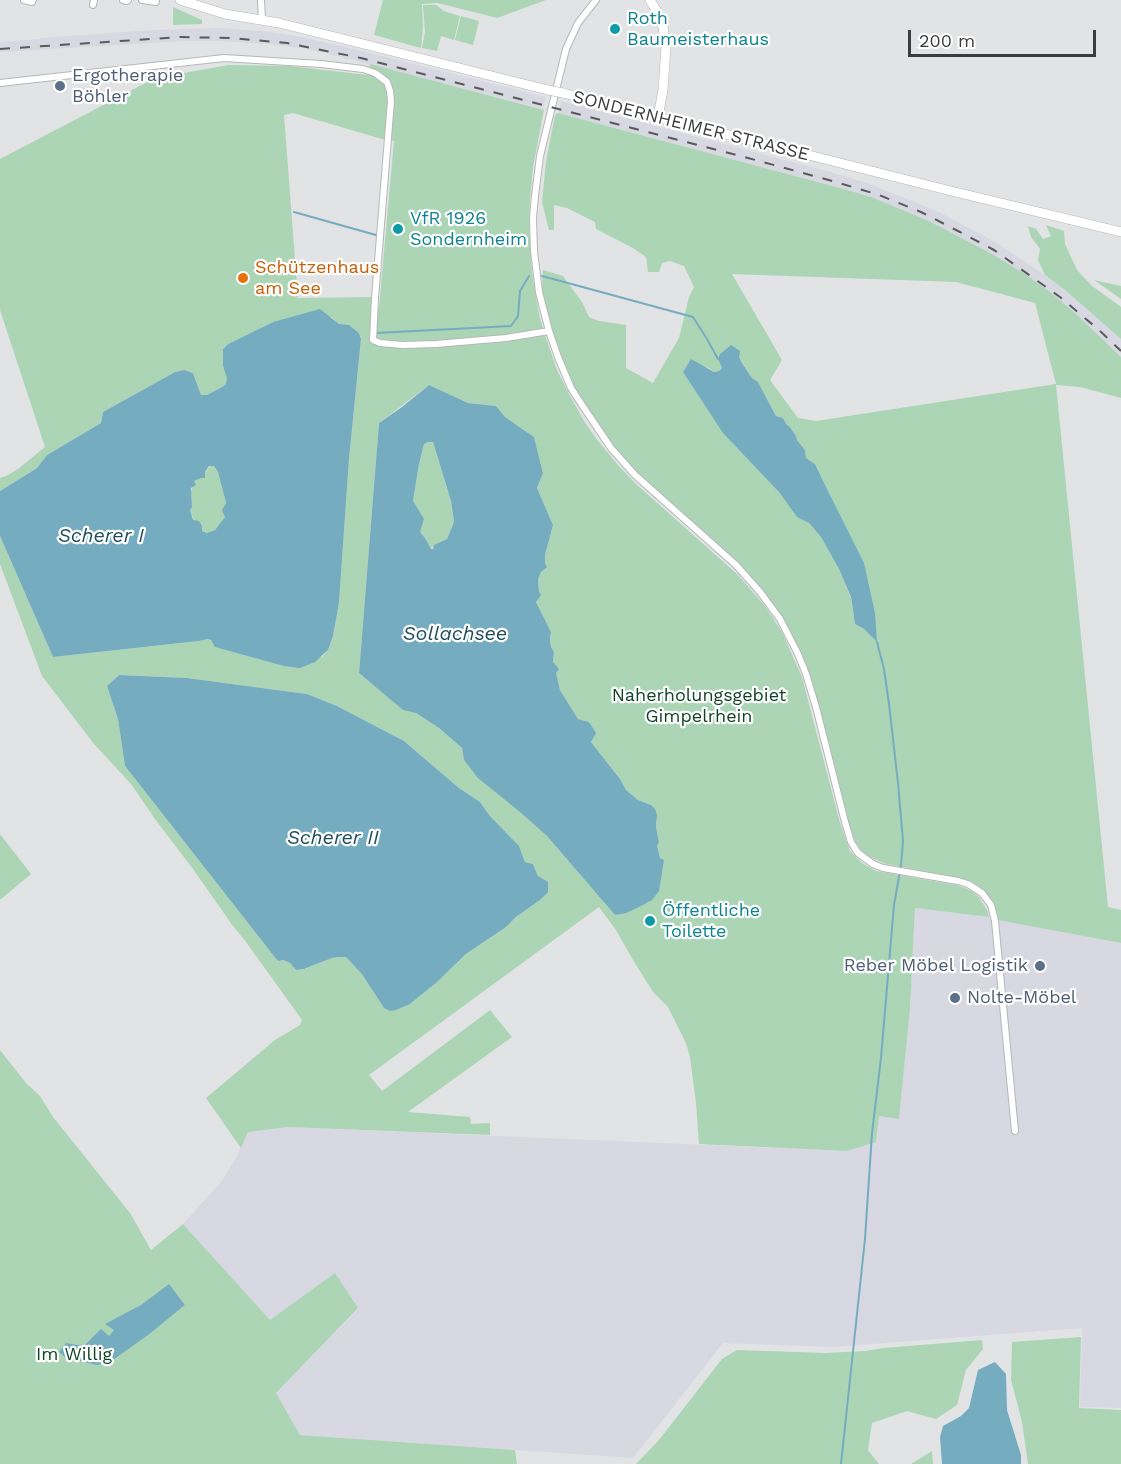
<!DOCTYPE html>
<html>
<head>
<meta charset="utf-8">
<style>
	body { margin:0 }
	#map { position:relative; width:1121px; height:1464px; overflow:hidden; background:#e2e3e4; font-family:"Work Sans",sans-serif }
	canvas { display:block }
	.scale { position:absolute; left:908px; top:30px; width:188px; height:27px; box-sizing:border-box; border:3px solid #3c3c3d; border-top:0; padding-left:8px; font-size:18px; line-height:21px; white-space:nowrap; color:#3c3c3d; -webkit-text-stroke:4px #fff; paint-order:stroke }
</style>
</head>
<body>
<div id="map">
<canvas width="1121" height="1464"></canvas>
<div class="scale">200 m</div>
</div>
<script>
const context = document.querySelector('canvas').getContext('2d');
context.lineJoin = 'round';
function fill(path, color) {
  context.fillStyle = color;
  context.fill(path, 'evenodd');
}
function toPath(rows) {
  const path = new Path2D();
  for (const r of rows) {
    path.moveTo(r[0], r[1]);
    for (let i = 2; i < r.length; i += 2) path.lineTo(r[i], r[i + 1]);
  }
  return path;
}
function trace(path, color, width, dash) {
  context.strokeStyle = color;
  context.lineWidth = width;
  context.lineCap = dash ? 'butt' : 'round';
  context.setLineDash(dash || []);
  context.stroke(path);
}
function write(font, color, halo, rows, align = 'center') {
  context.font = font + ' "Work Sans",sans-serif';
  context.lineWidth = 4.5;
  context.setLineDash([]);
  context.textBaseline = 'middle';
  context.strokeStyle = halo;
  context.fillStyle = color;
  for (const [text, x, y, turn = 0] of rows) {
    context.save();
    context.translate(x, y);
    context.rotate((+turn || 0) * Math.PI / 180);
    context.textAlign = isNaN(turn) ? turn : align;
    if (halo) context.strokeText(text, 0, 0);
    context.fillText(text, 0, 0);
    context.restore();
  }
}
fill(toPath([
	[218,28,261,31,297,36,342,46,546,97,543,109,325,53,301,48,269,44,217,41,184,41,0,52,0,42,40,39,40,38,154,30],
	[561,101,841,175,867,183,939,212,997,243,1045,275,1065,290,1121,339,1121,357,1074,312,1050,292,1025,274,992,254,929,221,840,188,558,113],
	[915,908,989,917,1121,943,1121,1408,1080,1407,1082,1328,833,1347,723,1343,633,1458,300,1435,276,1393,358,1309,335,1274,270,1320,183,1224,222,1181,237,1156,247,1132,288,1127,846,1151,876,1142,879,1116,899,1118,910,1008]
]), '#d7d8e1');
fill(toPath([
	[383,0,546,0,497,18,437,3,422,4,423,27,421,48,374,35],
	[423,5,436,5,444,11,460,16,454,40,441,36,437,51,422,48,425,32],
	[173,7,202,20,202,24,173,25],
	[461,16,479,21,473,45,455,40],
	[370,64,544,110,533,167,530,199,529,223,532,272,539,314,544,332,557,370,569,394,584,421,595,437,617,464,636,484,737,574,765,606,782,632,802,677,840,823,850,851,862,863,876,871,956,885,965,888,973,892,978,896,987,910,989,917,915,908,910,1008,899,1119,879,1116,876,1142,847,1151,699,1144,696,1103,690,1057,686,1043,668,1007,653,992,633,960,616,930,599,907,369,1075,382,1091,490,1010,512,1037,408,1112,470,1117,471,1124,490,1123,490,1135,288,1127,248,1132,241,1148,206,1098,275,1040,300,1025,302,1020,246,942,233,926,193,869,155,819,131,784,94,744,42,676,0,564,0,536,53,657,199,641,207,639,214,642,284,666,322,657,328,650,333,636,339,603,349,459,361,339,359,333,349,325,339,324,331,317,273,322,228,344,223,349,223,366,228,378,226,384,222,387,207,395,201,395,193,373,184,370,175,372,103,412,101,423,47,455,37,468,0,491,0,478,8,475,18,469,45,447,0,310,0,159,155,78,229,65,290,66,367,75],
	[293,113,382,139,394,141,379,308,371,297,298,298,284,115],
	[429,385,468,403,496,406,505,417,534,437,543,473,537,488,553,525,545,555,545,563,538,579,539,592,536,602,551,632,550,639,551,647,554,652,553,662,560,690,578,719,589,722,591,742,620,779,626,790,638,800,651,805,657,821,656,827,659,842,657,846,660,858,615,915,547,836,464,760,462,748,439,728,416,713,403,709,359,673,379,423],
	[119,675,187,678,307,694,337,706,404,741,459,788,480,802,490,816,519,846,525,862,533,864,538,876,540,900,516,917,506,927,466,954,436,983,410,1004,384,1008,362,973,346,957,339,957,332,958,305,969,296,970,290,963,283,960,279,961,277,960,125,766,118,719,107,686],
	[558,113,840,188,871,197,929,221,992,254,1025,274,1050,292,1074,312,1121,357,1121,398,1080,387,1056,385,1108,907,1121,910,1121,943,998,920,995,906,989,897,984,890,972,882,961,878,886,864,869,857,862,851,855,841,848,821,816,695,809,673,801,653,782,617,762,589,738,564,636,472,613,446,591,416,574,386,560,356,552,331,542,292,543,270,563,276,582,302,589,317,599,321,626,325,626,368,653,383,679,338,689,297,694,287,684,266,670,261,662,263,659,272,648,272,646,257,633,248,596,229,595,222,567,208,554,205,554,230,549,230,542,202,546,162,555,115],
	[732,274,956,282,1035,303,1056,384,816,421,798,418,770,380,782,360],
	[731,345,752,378,758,382,776,416,783,418,797,440,805,450,806,458,815,464,829,493,876,641,864,629,855,624,851,598,839,569,821,537,809,523,797,516,779,492,706,366,714,372,719,371,722,368,718,359,720,355],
	[1046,225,1064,231,1065,244,1077,270,1092,286,1121,307,1121,339,1065,290,1045,275,1038,260,1040,249,1031,237,1028,226,1036,229,1043,239,1051,236],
	[1094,280,1121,286,1121,299],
	[428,442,433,442,451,501,454,522,447,539,430,549,425,538,420,532,413,501,419,464,424,444],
	[210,466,214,466,218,472,226,503,226,517,215,530,207,533,202,531,202,526,194,521,190,510,192,507,191,492,194,481,201,478],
	[0,834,31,874,0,900],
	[0,1050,26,1083,40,1096,53,1117,130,1213,151,1250,183,1224,270,1320,335,1273,358,1308,276,1393,300,1435,515,1450,517,1464,0,1464],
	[169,1285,185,1305,147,1335,147,1301],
	[1081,1337,1079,1408,1121,1410,1121,1464,1028,1464,1022,1422,1011,1380,1012,1342],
	[982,1340,983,1349,966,1370,957,1405,936,1419,907,1411,872,1423,868,1450,879,1464,636,1464,659,1440,722,1359,737,1350,825,1353,865,1351,884,1348],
	[932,1451,933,1464,907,1464,911,1464]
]), '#acd5b6');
fill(toPath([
	[320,309,339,324,349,325,359,333,361,339,349,459,339,603,333,636,328,650,315,662,300,668,284,666,215,647,211,640,207,639,199,641,53,657,0,536,0,491,37,468,47,455,101,423,103,412,175,372,184,370,193,373,201,395,207,395,222,387,226,384,227,378,223,366,223,349,228,344,273,322],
	[209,466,214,466,218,472,226,503,222,510,225,517,215,530,207,533,202,531,202,526,199,521,193,520,190,510,192,507,191,488,196,485,194,481,201,478,205,478,205,472],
	[731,345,740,351,739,357,742,363,752,378,758,382,776,416,783,418,787,425,789,426,796,436,797,440,805,450,806,458,815,464,829,493,864,563,875,613,877,642,864,629,855,624,851,597,839,569,821,537,809,523,797,517,779,492,723,433,683,372,691,359,714,372,719,371,722,368,718,359,720,354],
	[429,385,468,403,496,406,505,417,534,437,543,473,537,488,553,525,545,555,545,563,547,567,541,572,538,579,539,592,541,595,536,602,551,632,550,639,551,647,554,652,553,662,559,669,556,673,560,690,578,719,589,722,596,733,591,742,620,779,626,790,638,800,651,805,655,809,657,815,656,827,659,842,657,846,660,858,664,860,659,891,652,900,639,907,626,913,615,915,547,836,520,812,478,778,464,760,462,748,439,728,416,713,403,710,359,673,379,423,402,407],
	[428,442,433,442,451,501,454,522,447,539,434,545,433,549,431,549,425,538,420,532,424,519,413,501,419,464,424,444],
	[119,675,187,678,307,694,337,706,404,741,459,788,480,802,490,816,519,846,525,862,533,864,538,876,548,882,548,892,540,900,516,917,506,927,466,954,436,983,410,1004,396,1010,390,1011,384,1008,362,974,346,957,339,957,332,958,304,969,296,970,290,963,283,960,279,961,277,960,125,766,118,719,107,686],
	[169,1284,185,1305,148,1335,110,1362,97,1365,66,1358,59,1352,66,1343,84,1346,101,1329,109,1336,114,1330,105,1324,141,1305],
	[995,1362,1006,1374,1007,1410,1021,1455,1021,1464,942,1464,940,1437,943,1426,961,1416,969,1408,978,1370]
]), '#76acc0');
trace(toPath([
	[294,212,383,237,383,240],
	[542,276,693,317,707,339,718,359],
	[376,333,511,326,518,316,520,291,529,276],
	[841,1464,865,1239,872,1133,881,1058,894,905,901,865,903,841,898,783,889,704,884,669,877,642]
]), '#76acc0', 2);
const minor = toPath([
	[24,0,32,2,33,0],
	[123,0,127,1,128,0],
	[142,0,156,2],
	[261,0,262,20],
	[596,0,578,23,566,49,540,156,535,196,533,218,534,251,539,292,549,331,558,357,571,388,580,402,611,448,635,475,736,565,760,592,780,619,798,654,806,674,816,707,845,822,851,842,858,853,873,864,883,868,958,881,968,884,982,893,991,905,995,921,1015,1131],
	[93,5,94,0],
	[0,83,224,58,321,64,363,69,375,73,387,82,390,91,391,101,375,298,373,340,380,343,403,345,436,344,506,338,549,331]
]);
const secondary = toPath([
	[180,0,225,14,279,23,548,90],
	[650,0,656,10,663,27,666,47,663,90,658,117],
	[563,93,951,191,1121,232]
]);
trace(minor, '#b7b7b9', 8);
trace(secondary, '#b7b7b9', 10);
trace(minor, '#fff', 6);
trace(secondary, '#fff', 9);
trace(toPath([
	[0,49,181,37,230,38,287,43,361,58,748,158,836,182,879,195,921,212,958,231,994,250,1060,297,1099,330,1121,351]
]), '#5a5a5b', 2, [10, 10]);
const secondaryBridge = toPath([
	[548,90,563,93]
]);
trace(secondaryBridge, '#b7b7b9', 10, []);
trace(secondaryBridge, '#fff', 9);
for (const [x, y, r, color] of [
	[615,29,6,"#0f9aa8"],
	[60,86,6,"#5c6f8a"],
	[398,229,6,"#0f9aa8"],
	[243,278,6,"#e8710a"],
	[650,921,6,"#0f9aa8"],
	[1040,966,6,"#5c6f8a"],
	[955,998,6,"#5c6f8a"]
]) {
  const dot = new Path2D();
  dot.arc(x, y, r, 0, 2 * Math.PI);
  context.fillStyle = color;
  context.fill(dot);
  trace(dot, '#fff', 2);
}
write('18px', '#0d838f', '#fff', [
	["Roth",627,19],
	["Baumeisterhaus",627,40],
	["VfR 1926",410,219],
	["Sondernheim",410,240],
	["Öffentliche",662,911],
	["Toilette",662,932]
], 'left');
write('18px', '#4e5e75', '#fff', [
	["Ergotherapie",72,76],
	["Böhler",72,97],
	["Reber Möbel Logistik",1028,966,"right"],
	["Nolte-Möbel",967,998]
], 'left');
write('18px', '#3c3c3d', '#fff', [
	["SONDERNHEIMER STRASSE",691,126,14]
]);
write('18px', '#c56008', '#fff', [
	["Schützenhaus",255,268],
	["am See",255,289]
], 'left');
write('18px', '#104325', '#fff', [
	["Naherholungsgebiet",699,696],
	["Gimpelrhein",699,717],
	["Im Willig",74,1355]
]);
write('italic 20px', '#1e4d5c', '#fff', [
	["Scherer I",101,536],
	["Sollachsee",455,634],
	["Scherer II",333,838]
]);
</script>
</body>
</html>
